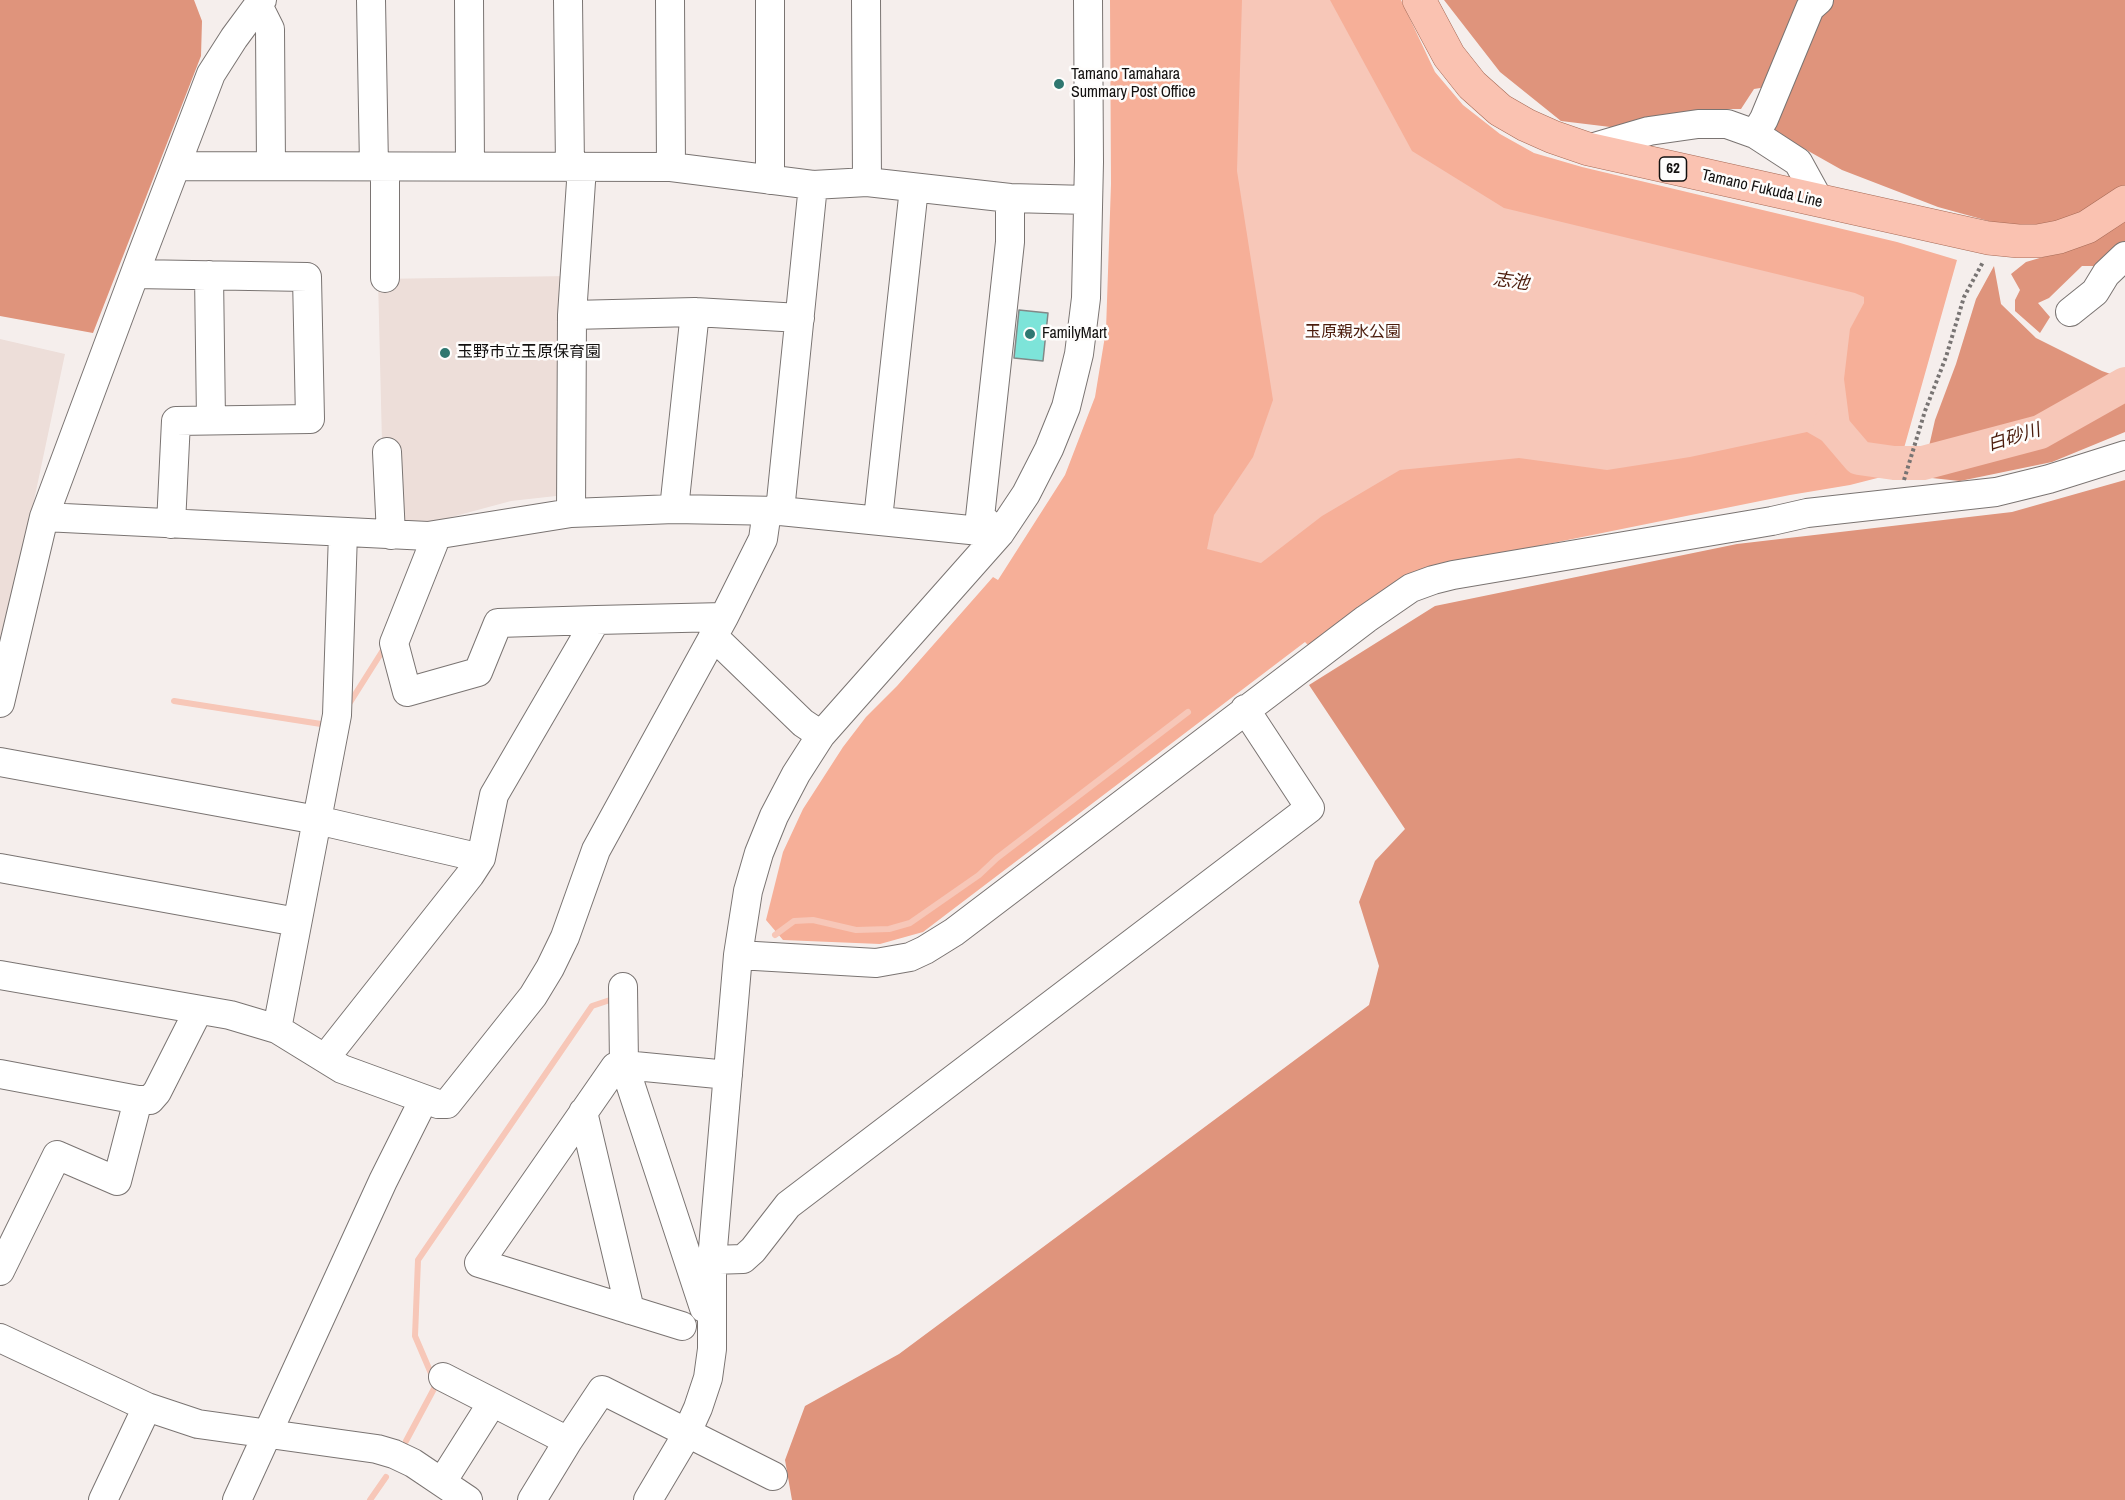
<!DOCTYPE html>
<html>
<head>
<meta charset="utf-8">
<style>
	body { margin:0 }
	canvas { display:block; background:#f5eeec }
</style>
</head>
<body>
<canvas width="2125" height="1500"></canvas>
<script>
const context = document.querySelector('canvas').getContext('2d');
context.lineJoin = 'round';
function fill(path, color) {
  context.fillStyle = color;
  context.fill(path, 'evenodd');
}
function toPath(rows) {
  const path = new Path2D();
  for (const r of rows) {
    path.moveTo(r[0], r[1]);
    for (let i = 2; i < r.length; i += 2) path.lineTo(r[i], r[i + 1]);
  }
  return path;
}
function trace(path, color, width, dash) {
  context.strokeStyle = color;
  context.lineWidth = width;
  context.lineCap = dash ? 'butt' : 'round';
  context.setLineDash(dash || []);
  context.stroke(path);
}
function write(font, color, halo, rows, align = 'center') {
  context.font = font + ' "Archivo Narrow","Noto Sans JP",sans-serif';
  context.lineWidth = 5;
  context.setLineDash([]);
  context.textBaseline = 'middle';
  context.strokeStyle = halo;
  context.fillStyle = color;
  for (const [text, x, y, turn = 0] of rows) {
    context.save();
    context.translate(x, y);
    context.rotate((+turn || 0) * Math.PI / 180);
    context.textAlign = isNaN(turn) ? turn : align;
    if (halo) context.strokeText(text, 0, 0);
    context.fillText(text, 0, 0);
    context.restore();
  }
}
fill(toPath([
	[569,276,565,495,511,501,433,522,384,525,378,279],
	[0,339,65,354,29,524,0,646]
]), '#edded9');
fill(toPath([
	[1110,0,1401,0,1435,72,1463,105,1500,134,1534,153,1582,167,1897,242,1957,260,1897,473,1850,485,1790,495,1429,568,1310,647,1305,642,923,932,880,944,783,940,766,920,783,852,803,809,843,747,866,717,897,686,993,577,998,580,1065,475,1095,397,1106,330,1111,184]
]), '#f6af98');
fill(toPath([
	[0,0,194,0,202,21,201,56,93,333,0,316],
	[1444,0,2125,0,2125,189,2105,205,2044,225,2003,225,1938,207,1842,170,1771,130,1785,84,1754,89,1741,109,1721,109,1627,129,1561,121,1500,72],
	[2125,221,2125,244,2101,266,2082,266,2049,298,2038,303,2050,317,2040,333,2015,311,2015,300,2020,290,2011,274,2026,262,2067,250],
	[1994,266,2001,304,2036,338,2102,371,2125,379,2125,432,2052,462,1960,481,1922,477,1935,420,1956,364,1976,299],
	[2125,480,2125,1500,792,1500,785,1460,805,1406,899,1354,1369,1005,1379,966,1359,902,1375,861,1405,829,1309,685,1435,606,1737,544,2012,512]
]), '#df947c');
fill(toPath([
	[1242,0,1330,0,1412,151,1504,208,1855,293,1864,297,1864,303,1850,329,1844,379,1852,441,1861,448,1863,464,1807,432,1690,457,1607,470,1519,458,1400,470,1322,516,1261,563,1207,549,1214,515,1253,457,1273,400,1237,171]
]), '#f7c7b8');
trace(toPath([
	[174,701,321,724],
	[349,704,385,647],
	[775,935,794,921,813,920,856,930,889,929,910,923,979,875,997,858,1188,712],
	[406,1441,436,1385,415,1336,418,1260,592,1006,610,1000],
	[370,1500,386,1477]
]), '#f7c7b8', 6);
trace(toPath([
	[1830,424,1859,458,1894,463,1923,463,2040,432,2125,384]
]), '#f7c7b8', 34);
const building = toPath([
	[1019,310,1048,313,1043,361,1014,358,1019,310]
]);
fill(building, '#7de4d9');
trace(building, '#828887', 1.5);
const minor = toPath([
	[371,0,374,166],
	[469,0,470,166],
	[568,0,570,166],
	[670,0,671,167],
	[770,0,770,180],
	[866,0,867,182],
	[1819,0,1810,8,1764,119,1755,134,1798,162,1820,202],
	[258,5,270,29,271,166],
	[1588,149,1649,131,1698,124,1727,124,1755,134],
	[176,166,671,167,813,185,867,182,1010,198,1088,200],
	[135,274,307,277,310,419,176,421,171,524],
	[209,275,211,420],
	[385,278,385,167],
	[2070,312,2095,292,2106,274,2125,256],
	[572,315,695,312,800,318],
	[387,452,391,535],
	[674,509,695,312],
	[780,511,813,185],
	[571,513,572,315,582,167],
	[44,517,428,536,571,513,674,509,780,511,1000,533],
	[878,519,914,188],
	[1000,533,980,517,1010,242,1010,198],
	[437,535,394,643,407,692,478,672,498,623,596,620],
	[713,636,803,723,821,735],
	[0,703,44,517,141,257,211,74,234,38,262,0],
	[0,762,317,820,481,858],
	[0,868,297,922],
	[738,955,876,963,910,957,925,950,954,932,1366,619,1411,588,1433,580,1453,575,1772,521,1807,513,1996,492,2049,479,2125,455],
	[0,975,230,1015,277,1029,342,1069,438,1104,447,1104,533,996,550,968,565,937,596,850,724,617,763,539,767,511],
	[623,987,624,1065,704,1308],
	[277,1029,337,715,343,533],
	[326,1057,470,875,481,858,494,795,596,620,724,617],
	[0,1074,138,1100,150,1100,157,1092,198,1011],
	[583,1112,630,1310],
	[712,1260,743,1259,753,1250,788,1205,1310,808,1245,709],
	[0,1271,57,1155,117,1181,138,1100],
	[682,1326,479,1263,615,1067,624,1065,728,1075],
	[0,1338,147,1407,198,1424,377,1449,394,1454,413,1463,468,1500],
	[443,1377,568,1441],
	[442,1482,492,1403],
	[103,1500,147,1407],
	[237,1500,383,1181,424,1099],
	[532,1500,568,1441,602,1390,773,1476],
	[648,1500,683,1441,698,1408,708,1378,712,1349,712,1260,738,955,748,891,759,853,774,816,796,774,821,735,1000,533,1026,494,1049,449,1066,407,1079,354,1086,298,1089,162,1088,0]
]);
const major = toPath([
	[1419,0,1449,56,1472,85,1500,110,1526,125,1553,137,1588,149,1988,238,2018,241,2038,241,2059,237,2087,227,2125,202]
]);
trace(minor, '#7a7472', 30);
trace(major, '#a66a56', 34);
trace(toPath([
	[1904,480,1925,411,1946,357,1964,297,1983,262]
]), '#787473', 4, [3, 3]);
trace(minor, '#fff', 28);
trace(major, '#fac2b1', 33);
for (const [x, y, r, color] of [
	[1059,84,6,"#2f7770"],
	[1030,334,6,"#2f7770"],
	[445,353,6,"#2f7770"]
]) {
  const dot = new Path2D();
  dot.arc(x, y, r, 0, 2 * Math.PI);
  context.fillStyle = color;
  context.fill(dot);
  trace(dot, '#fefdfc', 2);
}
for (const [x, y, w] of [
	[1673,169,27]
]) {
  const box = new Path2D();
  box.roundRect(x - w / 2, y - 12, w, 24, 4.5);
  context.fillStyle = '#fefdfc';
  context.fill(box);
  trace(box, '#12100f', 1.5);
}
write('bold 15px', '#12100f', null, [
	["62",1673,169]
]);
write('16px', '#12100f', '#fefdfc', [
	["Tamano Tamahara",1071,75],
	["Summary Post Office",1071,93],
	["FamilyMart",1042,334],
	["玉野市立玉原保育園",457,353]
], 'left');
write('16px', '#12100f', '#fefdfc', [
	["Tamano Fukuda Line",1762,189,13]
]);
write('16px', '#4b1c0c', '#fefdfc', [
	["玉原親水公園",1353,333]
]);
write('italic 18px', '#4b1c0c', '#fefdfc', [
	["志池",1511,282,8],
	["白砂川",2014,438,-17]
]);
</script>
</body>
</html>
